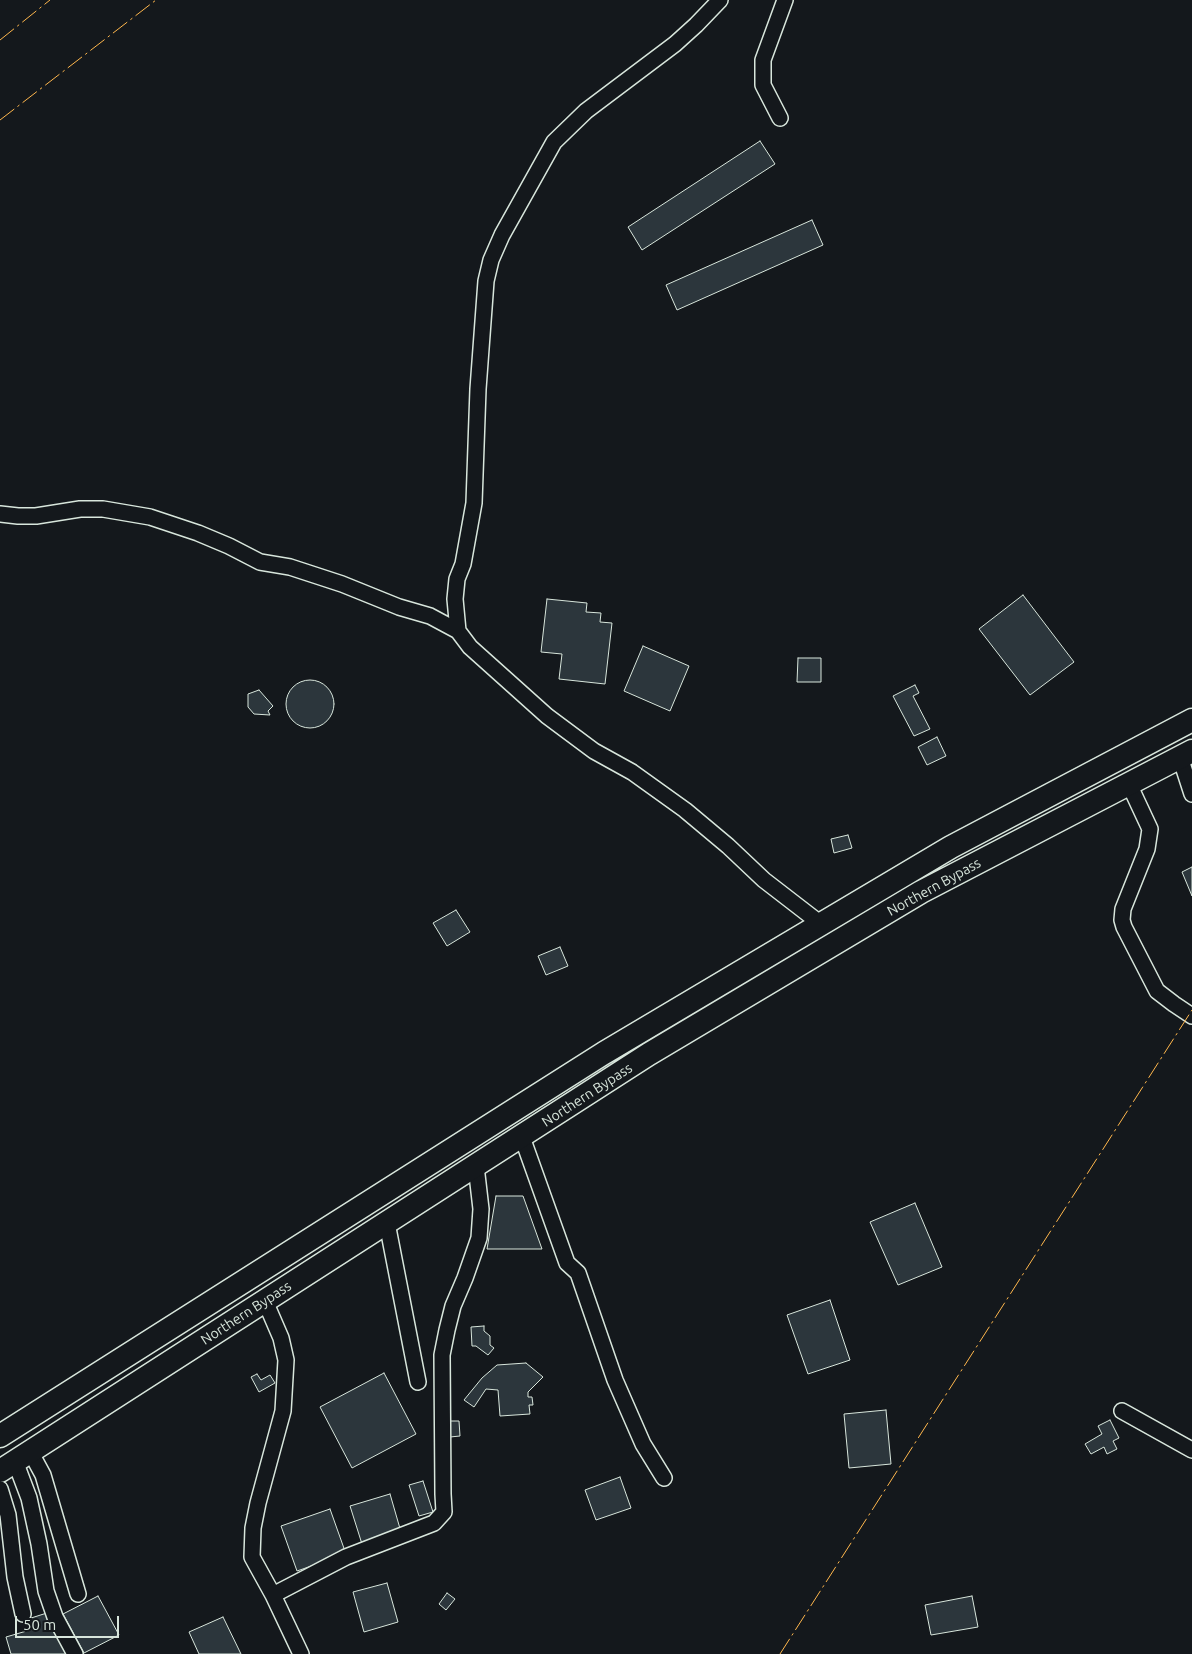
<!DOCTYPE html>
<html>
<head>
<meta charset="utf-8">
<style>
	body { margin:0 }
	#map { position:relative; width:1192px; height:1654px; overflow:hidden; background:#14181c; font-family:Ubuntu,sans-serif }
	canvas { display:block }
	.scale { position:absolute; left:15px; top:1616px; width:104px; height:22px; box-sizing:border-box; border:2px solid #d8e6dc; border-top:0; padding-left:6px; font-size:15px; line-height:18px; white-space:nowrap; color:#d8e6dc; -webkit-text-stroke:4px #14181c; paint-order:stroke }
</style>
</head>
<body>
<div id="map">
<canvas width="1192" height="1654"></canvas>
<div class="scale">50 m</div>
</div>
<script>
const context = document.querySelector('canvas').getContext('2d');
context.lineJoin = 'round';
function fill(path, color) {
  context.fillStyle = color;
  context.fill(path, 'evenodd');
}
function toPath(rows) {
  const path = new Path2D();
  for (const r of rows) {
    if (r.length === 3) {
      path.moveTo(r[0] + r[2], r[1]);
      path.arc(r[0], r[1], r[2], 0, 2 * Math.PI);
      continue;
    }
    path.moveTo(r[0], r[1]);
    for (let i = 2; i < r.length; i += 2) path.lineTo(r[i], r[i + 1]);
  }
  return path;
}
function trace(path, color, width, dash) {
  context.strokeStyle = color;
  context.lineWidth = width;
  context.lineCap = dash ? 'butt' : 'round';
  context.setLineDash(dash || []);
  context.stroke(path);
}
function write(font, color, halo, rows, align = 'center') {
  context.font = font + ' Ubuntu,sans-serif';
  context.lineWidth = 4;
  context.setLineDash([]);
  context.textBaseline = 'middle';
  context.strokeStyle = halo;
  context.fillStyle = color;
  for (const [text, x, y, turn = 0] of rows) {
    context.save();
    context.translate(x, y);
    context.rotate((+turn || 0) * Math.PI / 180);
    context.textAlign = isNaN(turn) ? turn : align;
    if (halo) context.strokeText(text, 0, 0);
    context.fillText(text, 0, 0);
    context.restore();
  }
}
const building = toPath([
	[760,141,775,164,642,250,628,227,760,141],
	[812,220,823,245,677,310,666,285,812,220],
	[1023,595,1074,662,1030,695,979,629,1023,595],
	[547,599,587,603,586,612,601,613,600,622,612,623,605,684,559,679,562,654,541,652,547,599],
	[643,646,689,666,670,711,624,691,643,646],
	[798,658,821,658,821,682,797,682,798,658],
	[310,704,24],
	[915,685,919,693,913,696,930,729,914,736,893,696,915,685],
	[259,690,273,706,268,711,270,715,254,714,248,707,248,694,259,690],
	[937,737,946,756,927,765,918,747,937,737],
	[848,835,852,848,834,853,831,839,848,835],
	[1192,867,1192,896,1182,872,1192,867],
	[456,910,470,932,447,946,433,923,456,910],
	[560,947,568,966,546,975,538,956,560,947],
	[496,1196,523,1196,542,1249,487,1249,496,1196],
	[915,1203,942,1267,898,1285,870,1222,915,1203],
	[830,1300,850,1360,808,1374,787,1315,830,1300],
	[484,1326,484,1331,490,1336,490,1345,494,1348,488,1355,476,1346,472,1346,471,1327,484,1326],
	[526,1363,543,1377,528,1392,528,1397,532,1397,533,1405,529,1405,530,1414,500,1416,498,1390,486,1389,474,1407,464,1400,482,1378,497,1365,526,1363],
	[384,1373,416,1434,352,1468,320,1407,384,1373],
	[257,1374,261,1380,270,1375,275,1383,259,1392,251,1377,257,1374],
	[886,1410,891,1464,849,1468,844,1414,886,1410],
	[1110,1420,1119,1438,1113,1441,1117,1449,1107,1454,1104,1447,1091,1454,1085,1444,1102,1434,1098,1426,1110,1420],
	[449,1421,459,1421,460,1436,450,1437,449,1421],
	[620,1477,631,1508,596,1520,585,1490,620,1477],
	[423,1481,433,1512,419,1516,409,1485,423,1481],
	[390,1494,401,1532,362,1544,350,1506,390,1494],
	[330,1509,346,1554,297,1571,281,1526,330,1509],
	[387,1583,398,1622,364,1632,353,1592,387,1583],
	[447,1593,455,1599,446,1610,439,1604,447,1593],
	[98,1596,119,1635,84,1653,63,1614,98,1596],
	[972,1596,978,1627,931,1635,925,1605,972,1596],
	[50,1612,70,1654,11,1654,6,1637,30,1630,28,1619,50,1612],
	[223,1617,241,1654,199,1654,189,1632,223,1617]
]);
fill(building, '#2c363c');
trace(building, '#d8e6dc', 1);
const minor = toPath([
	[780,118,763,85,763,60,785,0],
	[0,514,18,516,36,516,80,509,103,509,150,517,198,533,229,546,260,562,290,567,342,584,399,607,430,616,458,631,470,647,547,716,594,751,632,772,685,810,728,846,764,880,821,924],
	[458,631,455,599,457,579,463,564,474,503,478,389,486,281,491,260,502,235,554,142,586,111,675,44,696,25,720,0],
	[1180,757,1192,794],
	[1129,784,1150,829,1147,849,1123,909,1122,920,1124,927,1157,991,1174,1004,1192,1016],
	[522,1137,567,1263,578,1273,615,1380,643,1444,664,1478],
	[387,1223,418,1382],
	[265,1301,281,1338,286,1360,283,1411,258,1503,253,1528,252,1557,273,1595,301,1654],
	[1122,1411,1192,1450],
	[30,1451,43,1475,78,1594],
	[15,1461,29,1498,39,1544,46,1591,55,1617,75,1654],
	[0,1489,8,1515,15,1577,23,1614],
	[273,1595,346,1557,434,1523,444,1512,443,1494,442,1355,447,1330,453,1306,465,1278,479,1238,481,1209,476,1166]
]);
const highway = toPath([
	[0,1436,604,1053,951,847,1192,720],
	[0,1471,649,1054,921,892,1192,751]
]);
trace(minor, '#d8e6dc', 18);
trace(highway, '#d8e6dc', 25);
trace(minor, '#14181c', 15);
trace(highway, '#14181c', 22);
trace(toPath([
	[0,40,50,0],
	[0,120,156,0],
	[780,1654,1192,1010]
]), '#ffb74d', 1, [18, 4, 2.5, 4]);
write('14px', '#d8e6dc', '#14181c', [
	["Northern Bypass",934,887,-29],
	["Northern Bypass",587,1095,-33],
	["Northern Bypass",246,1313,-33]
]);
</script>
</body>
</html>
